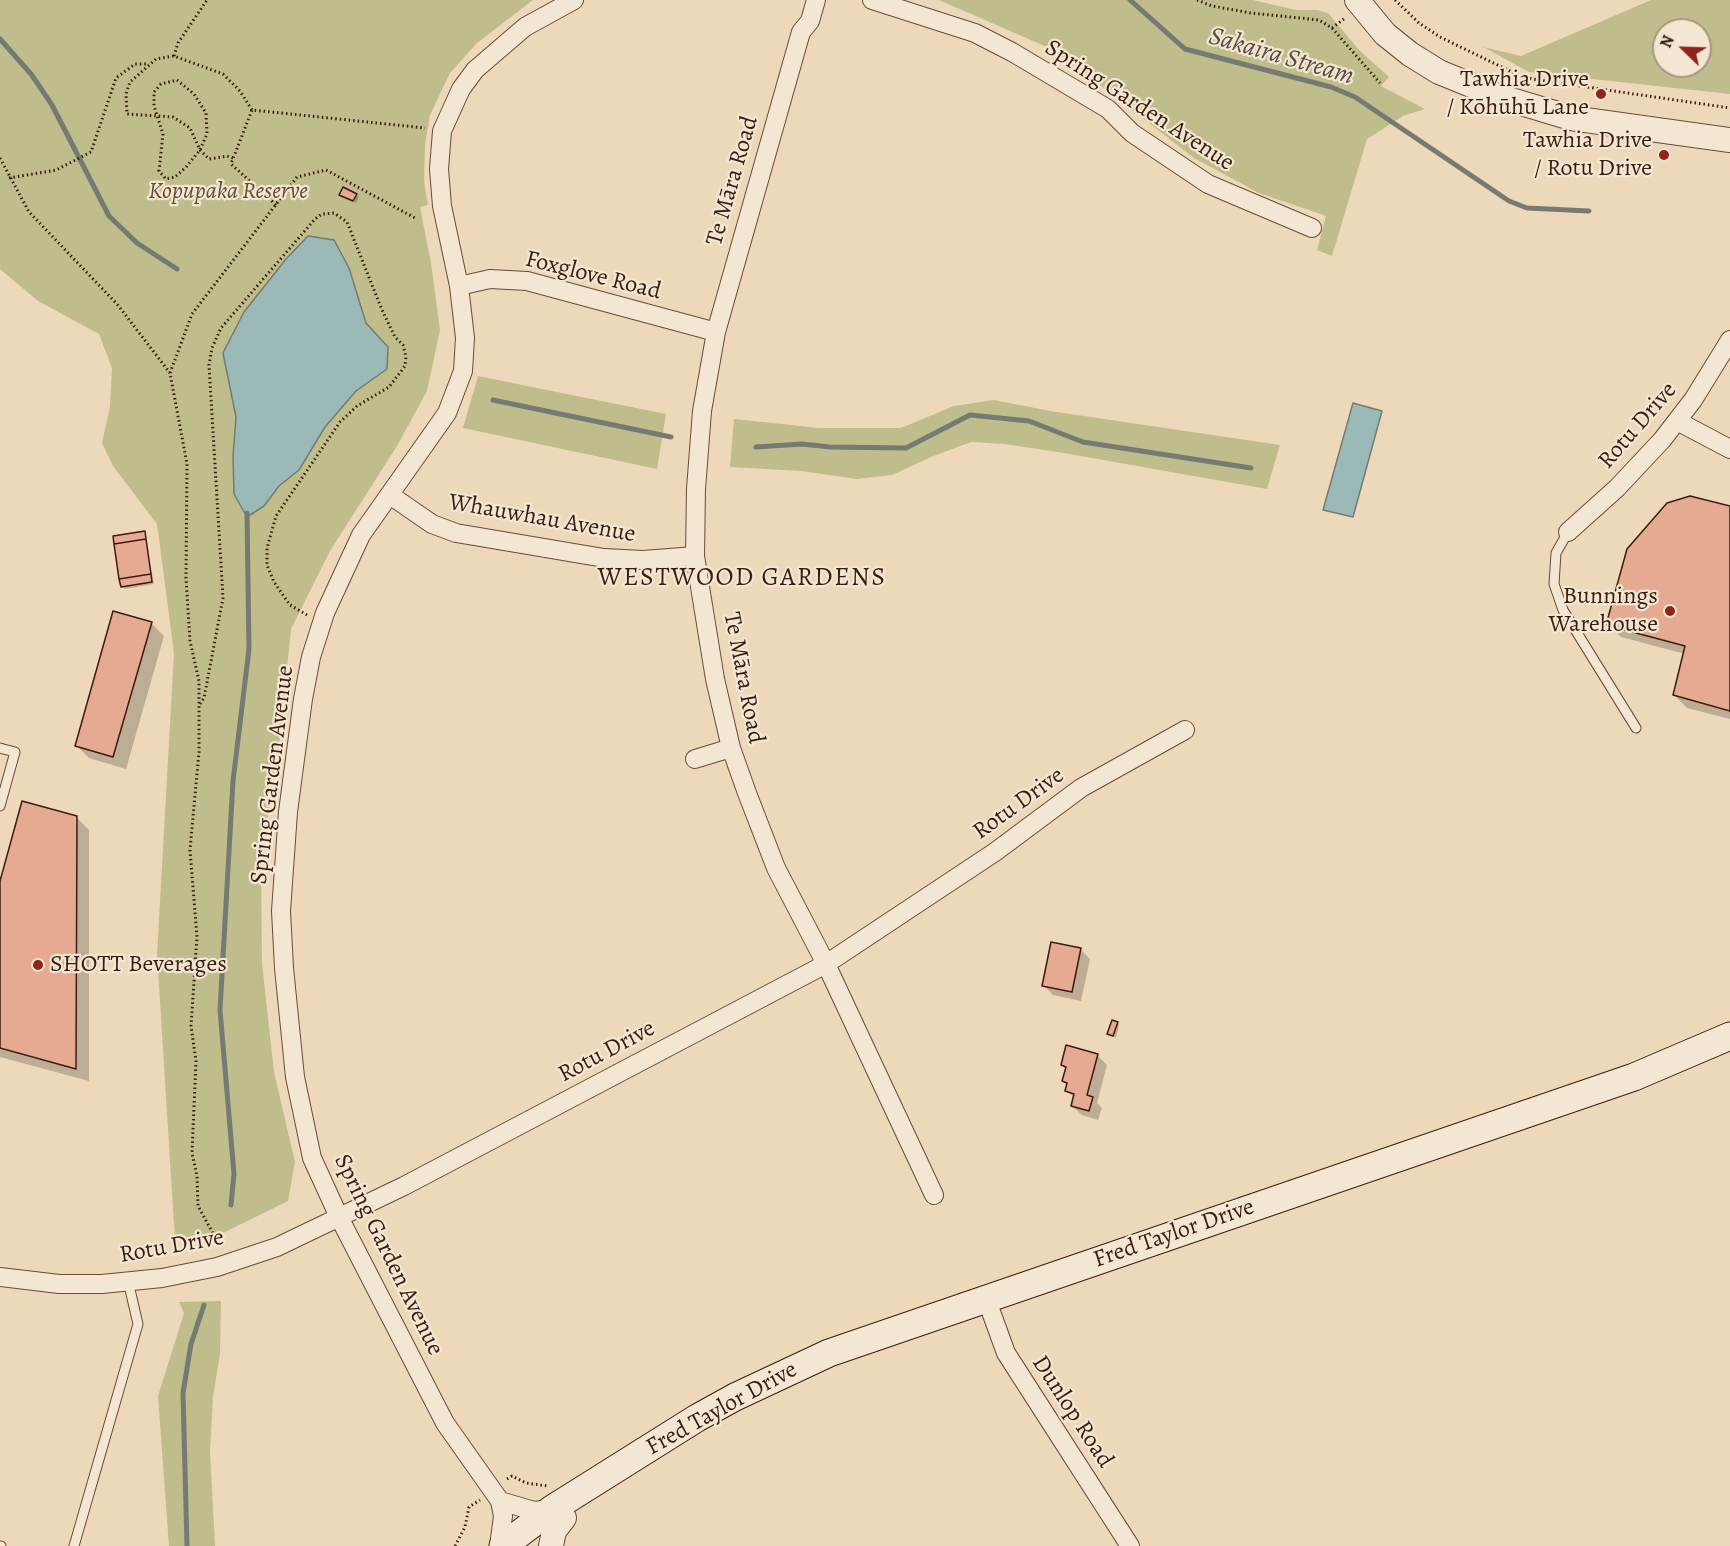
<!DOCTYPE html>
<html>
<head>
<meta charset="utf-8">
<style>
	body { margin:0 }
	#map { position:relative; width:1730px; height:1546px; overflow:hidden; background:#edd9ba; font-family:Alegreya,serif }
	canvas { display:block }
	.north { position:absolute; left:1652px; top:18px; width:60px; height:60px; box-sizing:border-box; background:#f3e6d2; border:2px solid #a99584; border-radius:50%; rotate:293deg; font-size:16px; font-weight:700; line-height:24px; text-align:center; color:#3b1c0e }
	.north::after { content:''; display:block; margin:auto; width:21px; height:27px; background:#8f2418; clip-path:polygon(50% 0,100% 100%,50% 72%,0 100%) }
</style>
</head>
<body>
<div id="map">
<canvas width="1730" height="1546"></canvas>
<div class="north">N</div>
</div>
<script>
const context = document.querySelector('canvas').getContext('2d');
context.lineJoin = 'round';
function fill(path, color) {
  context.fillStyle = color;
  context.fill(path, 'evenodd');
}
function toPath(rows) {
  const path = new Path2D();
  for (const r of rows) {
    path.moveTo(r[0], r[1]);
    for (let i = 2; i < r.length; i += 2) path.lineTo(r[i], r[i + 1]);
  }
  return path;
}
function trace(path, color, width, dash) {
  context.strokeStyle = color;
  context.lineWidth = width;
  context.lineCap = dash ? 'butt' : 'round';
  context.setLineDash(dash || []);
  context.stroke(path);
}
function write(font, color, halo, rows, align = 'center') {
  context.font = font + ' Alegreya,serif';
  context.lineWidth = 4.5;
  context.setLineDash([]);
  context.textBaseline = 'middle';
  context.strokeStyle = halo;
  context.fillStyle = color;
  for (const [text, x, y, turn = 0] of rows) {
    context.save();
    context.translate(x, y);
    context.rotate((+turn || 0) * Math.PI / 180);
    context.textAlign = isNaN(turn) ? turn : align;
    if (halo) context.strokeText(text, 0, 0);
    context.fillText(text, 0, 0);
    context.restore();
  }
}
fill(toPath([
	[0,0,533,0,477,43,450,73,430,115,425,145,424,182,428,205,420,207,431,263,440,330,427,391,397,446,330,551,291,629,280,737,261,860,262,963,274,1072,295,1162,288,1201,223,1233,175,1240,157,954,174,653,157,524,113,466,102,443,110,407,112,368,99,334,38,301,0,269],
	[939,0,1253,0,1296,10,1317,10,1328,13,1359,50,1389,77,1381,86,1425,109,1403,116,1367,139,1332,256,1317,250,1326,216,1259,193,1194,158,1056,51],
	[1651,0,1730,0,1730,94,1529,72,1483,47,1521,56],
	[1664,30,1700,30,1700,66,1664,66],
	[478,376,666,414,657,469,463,428],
	[994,400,1050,411,1280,445,1267,489,1058,452,1004,444,971,442,931,457,892,475,857,479,801,471,730,467,734,419,819,428,901,428,954,406],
	[221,1301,220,1354,213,1397,210,1451,215,1546,169,1546,158,1396,184,1313,179,1302]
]), '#bfbd8b');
const water = toPath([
	[308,236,334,240,349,268,366,323,388,347,387,369,356,391,325,427,299,470,279,486,264,506,247,517,234,494,233,456,236,417,223,353,244,312,286,259,308,236],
	[1353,403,1382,411,1353,517,1323,510,1353,403]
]);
fill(water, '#9bb9b7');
trace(water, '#757a73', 1.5);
fill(toPath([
	[341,194,356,195,359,197,356,203],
	[1730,508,1730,719,1687,708,1674,695,1685,654,1621,637,1608,624],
	[144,533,154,584,125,589,122,586],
	[151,623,164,636,126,769,89,758,76,745],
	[76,817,89,830,89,1081,0,1057,0,886],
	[1053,944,1081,950,1090,959,1081,1001,1053,995,1043,985],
	[1117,1023,1119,1025,1116,1038,1109,1034],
	[1067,1047,1098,1056,1107,1065,1097,1103,1102,1108,1098,1120,1082,1115,1072,1106,1075,1098,1067,1091,1068,1086,1064,1081,1067,1069,1063,1065]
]), '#0003');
trace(toPath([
	[1130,0,1185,49,1331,87,1355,97,1509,201,1527,208,1589,211],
	[0,39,31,74,52,105,109,216,137,243,177,269],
	[493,400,671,437],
	[756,447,802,444,830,447,906,448,970,415,1029,421,1083,442,1251,468],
	[231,1205,234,1174,220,1010,233,781,249,649,247,513],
	[187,1546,183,1393,191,1344,204,1305]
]), '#757a73', 5);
const building = toPath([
	[343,187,357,194,353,201,339,195,343,187],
	[1690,496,1730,506,1730,711,1673,695,1685,646,1606,625,1627,549,1667,503,1690,496],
	[145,531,146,539,114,544,113,536,145,531],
	[146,539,151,574,119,579,114,544,146,539],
	[151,574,152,582,121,587,119,579,151,574],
	[113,611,152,622,113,757,75,746,113,611],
	[22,801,77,816,76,1069,0,1048,0,881,22,801],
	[1051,942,1081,948,1072,992,1042,986,1051,942],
	[1112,1020,1118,1022,1113,1036,1107,1034,1112,1020],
	[1066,1045,1098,1054,1087,1095,1093,1097,1089,1111,1071,1106,1074,1094,1065,1091,1067,1083,1062,1081,1066,1067,1061,1065,1066,1045]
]);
fill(building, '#e6aa93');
trace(building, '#3b1c0e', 1.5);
const service = toPath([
	[1568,532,1556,553,1554,584,1563,610,1636,728],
	[0,748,15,752,0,806],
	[0,1546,1,1546],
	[74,1546,138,1324,128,1281]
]);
const minor = toPath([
	[816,0,810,21,801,32,716,332,702,411,696,489,695,556,715,679,731,748,747,793,776,868,826,964,934,1195],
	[872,0,975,33,1012,52,1108,109,1132,133,1208,184,1312,228],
	[459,286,490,279,527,281,716,332],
	[1677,421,1730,449],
	[390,495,432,524,456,533,604,558,643,560,695,556],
	[1568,532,1617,488,1662,440,1693,400,1730,340],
	[695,759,731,748],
	[0,1277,59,1284,102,1284,162,1278,217,1267,277,1247,404,1186,826,964,995,852,1081,788,1185,730],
	[986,1298,1006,1353,1130,1546],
	[500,1501,534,1511,552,1509],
	[499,1546,503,1516,500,1501,445,1423,339,1217,312,1158,295,1077,284,968,281,911,288,812,303,699,311,657,325,613,361,535,447,413,463,371,465,338,459,286,442,206,439,169,442,131,461,89,475,70,525,27,574,0]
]);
const tertiary = toPath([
	[1357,0,1385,34,1410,54,1439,72,1498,96,1571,118,1730,140],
	[551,1546,554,1531,564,1518]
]);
const secondary = toPath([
	[503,1546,552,1509,697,1418,735,1397,829,1353,1634,1077,1730,1036]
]);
trace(service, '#684b39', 11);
trace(minor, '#684b39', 20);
trace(tertiary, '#684b39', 26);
trace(secondary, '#3b1c0e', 29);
trace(toPath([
	[1197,0,1212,6,1251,13,1319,20,1332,28,1380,83],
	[1395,0,1419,23,1440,37,1514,73,1532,79,1730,108],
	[1332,28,1345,18],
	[174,56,178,43,207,0],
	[177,80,194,94,206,113,207,134,200,150,186,167,175,177,166,179,159,171,163,134,154,106,154,92,161,84,177,80],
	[0,158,29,212,117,304,170,373],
	[233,158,227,156,209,159,200,150,190,128,173,117,127,114,126,94,130,82,156,59,174,56,223,74,240,91,252,110],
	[9,178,56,170,91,152,116,78,135,64,148,64],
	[276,205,231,164,252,110,425,128],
	[200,704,204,698,223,598,209,365,212,348,221,328,315,219,322,214,334,213,347,222,382,310,395,337,403,345,406,357,405,366,389,387,357,406,340,422,276,516,267,548,267,565,274,582,290,605,307,615],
	[215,1237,198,1206,197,1176,192,1153,196,1061,191,1026,197,937,190,850,199,752,199,681,190,641,186,578,187,464,170,373,192,314,297,177,326,170,417,219],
	[507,1479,512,1476,526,1483,548,1486],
	[455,1546,465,1527,469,1507,480,1500]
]), '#3b1c0e', 3, [1.5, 3]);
trace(service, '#f3e6d2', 9);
trace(minor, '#f3e6d2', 18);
trace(tertiary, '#f3e6d2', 24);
trace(secondary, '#f3e6d2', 27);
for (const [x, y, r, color] of [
	[1601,94,6,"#8f2418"],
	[1664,155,6,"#8f2418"],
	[1670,611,6,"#8f2418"],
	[38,965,6,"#8f2418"]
]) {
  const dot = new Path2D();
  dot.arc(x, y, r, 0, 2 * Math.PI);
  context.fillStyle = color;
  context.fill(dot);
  trace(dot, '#f3e6d2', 2);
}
write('24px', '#3b1c0e', '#f3e6d2', [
	["Tawhia Drive",1589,80],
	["/ Kōhūhū Lane",1589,108],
	["Tawhia Drive",1652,141],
	["/ Rotu Drive",1652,169],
	["Bunnings",1658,597],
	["Warehouse",1658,625],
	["SHOTT Beverages",50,965,"left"]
], 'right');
write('24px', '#3b1c0e', '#f3e6d2', [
	["Spring Garden Avenue",1139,106,33],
	["Te Māra Road",733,181,-74],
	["Foxglove Road",593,276,14],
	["Rotu Drive",1638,426,-49],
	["Whauwhau Avenue",542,519,10],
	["Te Māra Road",743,678,79],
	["Spring Garden Avenue",273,775,-83],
	["Rotu Drive",1019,804,-36],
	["Rotu Drive",607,1052,-28],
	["Fred Taylor Drive",1174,1234,-19],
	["Rotu Drive",172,1247,-10],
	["Spring Garden Avenue",388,1255,64],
	["Fred Taylor Drive",722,1409,-29],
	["Dunlop Road",1072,1412,57]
]);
write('italic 24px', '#634c34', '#f3e6d2', [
	["Kopupaka Reserve",228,192]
]);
write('italic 26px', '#584b41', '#f3e6d2', [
	["Sakaira Stream",1281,57,16]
]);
context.letterSpacing = '1.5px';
write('26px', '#3b1c0e', '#f3e6d2', [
	["WESTWOOD GARDENS",742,579]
]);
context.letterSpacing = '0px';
</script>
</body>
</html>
